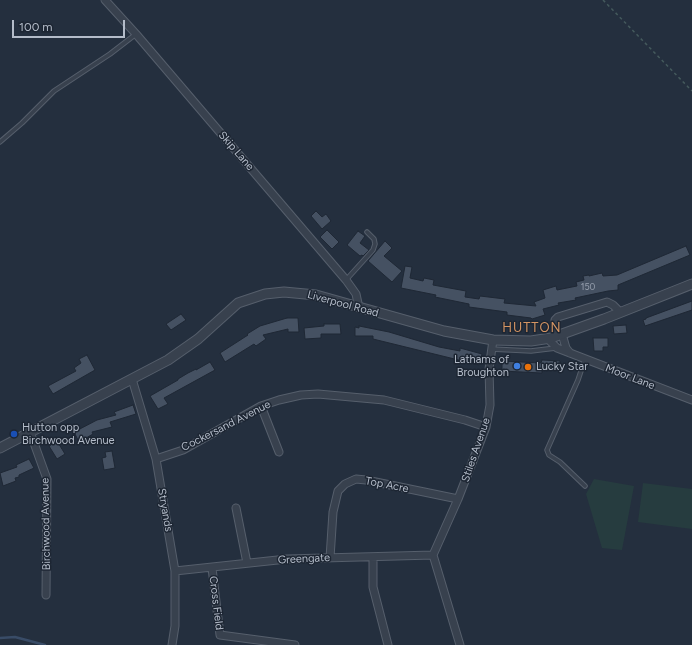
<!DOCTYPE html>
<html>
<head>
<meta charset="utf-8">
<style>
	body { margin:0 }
	#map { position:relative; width:692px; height:645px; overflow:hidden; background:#242f3e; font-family:Figtree,sans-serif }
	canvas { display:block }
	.scale { position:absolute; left:12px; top:20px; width:113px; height:18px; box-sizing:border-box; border:2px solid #b4bcc9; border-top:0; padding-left:5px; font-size:12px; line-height:14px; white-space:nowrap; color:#b4bcc9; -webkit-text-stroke:3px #1d2633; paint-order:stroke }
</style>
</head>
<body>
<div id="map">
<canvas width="692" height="645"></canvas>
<div class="scale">100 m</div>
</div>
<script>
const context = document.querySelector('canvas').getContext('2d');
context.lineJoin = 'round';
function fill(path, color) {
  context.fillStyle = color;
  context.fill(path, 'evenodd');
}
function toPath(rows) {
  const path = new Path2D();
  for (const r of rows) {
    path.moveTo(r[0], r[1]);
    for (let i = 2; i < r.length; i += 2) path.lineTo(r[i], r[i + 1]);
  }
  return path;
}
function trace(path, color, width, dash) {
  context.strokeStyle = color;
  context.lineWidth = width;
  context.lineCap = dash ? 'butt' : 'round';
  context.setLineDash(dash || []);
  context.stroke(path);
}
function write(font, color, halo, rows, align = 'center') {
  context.font = font + ' Figtree,sans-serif';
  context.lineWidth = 3;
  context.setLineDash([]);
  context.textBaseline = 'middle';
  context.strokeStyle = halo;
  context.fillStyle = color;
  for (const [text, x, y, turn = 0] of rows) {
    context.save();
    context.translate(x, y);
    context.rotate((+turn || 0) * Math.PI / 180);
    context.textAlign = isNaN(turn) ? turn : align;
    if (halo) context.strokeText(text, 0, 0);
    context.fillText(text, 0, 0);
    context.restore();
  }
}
fill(toPath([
	[594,479,634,486,622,550,602,548,586,494],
	[643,483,692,489,692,529,638,522]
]), '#263c3f');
trace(toPath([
	[0,638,15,637,45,645]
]), '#394c67', 2.5);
const building = toPath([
	[316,211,322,217,326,214,331,221,322,229,311,216,316,211],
	[327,230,339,242,332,249,320,237,327,230],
	[358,231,365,236,360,243,369,250,363,256,362,255,360,256,347,245,358,231],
	[385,241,392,248,384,256,402,271,392,282,368,261,385,241],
	[686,246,690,255,618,285,618,290,608,291,575,298,576,300,558,303,559,305,543,309,545,315,532,319,531,318,507,315,507,312,469,307,469,304,435,297,436,295,401,288,405,266,412,267,410,278,423,281,424,278,434,280,433,285,466,291,465,297,479,299,480,296,505,299,504,303,536,306,534,302,545,298,543,290,556,286,557,290,577,286,576,282,584,280,583,276,589,275,589,276,602,273,603,276,617,275,686,246],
	[692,301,692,310,645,326,643,320,646,319,646,318,692,301],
	[181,314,186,320,171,330,166,324,181,314],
	[287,318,298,318,299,332,288,332,288,329,263,335,266,339,256,346,254,344,225,362,220,353,248,335,247,334,260,326,287,318],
	[324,324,340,324,341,334,321,334,321,338,305,339,304,328,324,326,324,324],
	[626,325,627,333,614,334,613,326,626,325],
	[359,326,389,332,439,347,460,351,460,348,482,354,479,365,373,339,373,336,355,336,355,327,359,328,359,326],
	[593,338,608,338,608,347,603,347,603,351,594,351,593,338],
	[87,355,95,370,53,394,48,386,76,371,74,368,81,363,79,359,87,355],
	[542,360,560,361,560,370,542,369,542,373,502,371,502,361,541,363,542,360],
	[210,362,215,370,164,398,168,404,158,409,150,396,178,380,178,379,188,373,196,369,196,370,210,362],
	[133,405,136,414,110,422,112,427,92,432,93,434,79,442,74,432,97,420,116,415,114,412,133,405],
	[57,441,65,454,57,459,49,446,57,441],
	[112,451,115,468,104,470,102,458,106,457,105,452,112,451],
	[29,459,34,468,19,475,19,477,15,478,16,481,3,486,0,473,17,467,16,465,29,459]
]);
fill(building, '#455162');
trace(building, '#1f2835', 1);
const service = toPath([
	[0,142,22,123,54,91,110,54,136,34],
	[346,280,373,250,375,244,374,239,367,232],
	[491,349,531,351,556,348],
	[585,486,560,462,549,455,547,450,578,380,585,359]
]);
const minor = toPath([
	[105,0,136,34,346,280,356,294,359,308],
	[562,334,566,348,570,353],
	[555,336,555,320,558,317,607,302,613,305,620,312],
	[548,339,557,348,692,400],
	[132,379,156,459,175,571,175,626,172,645],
	[261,406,279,452],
	[30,432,47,479,46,595],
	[156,459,183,450,261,406,279,400,301,395,318,394,384,400,465,420,486,427],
	[236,508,247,563],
	[433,555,458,499,486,427,490,405,489,369,493,340],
	[433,555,460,645],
	[373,557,373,587,388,645],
	[330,558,333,512,338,491,345,484,356,479,366,480,458,499],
	[212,568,220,635,295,645],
	[175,571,287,559,433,555]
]);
const tertiary = toPath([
	[0,448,168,360,198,339,238,303,265,294,284,292,316,295,444,331,493,340,531,341,551,338,604,319,692,284]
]);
trace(service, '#565f6c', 5.5);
trace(minor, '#565f6c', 9);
trace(tertiary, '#565f6c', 11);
trace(toPath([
	[603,0,692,91]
]), '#44595c', 1.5, [3, 3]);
trace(service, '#38414e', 3.5);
trace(minor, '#38414e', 7);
trace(tertiary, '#38414e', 9);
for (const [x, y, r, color] of [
	[517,366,4,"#3f7fe0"],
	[528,367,4,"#e8710a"],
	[14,434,4,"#1a4fb4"]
]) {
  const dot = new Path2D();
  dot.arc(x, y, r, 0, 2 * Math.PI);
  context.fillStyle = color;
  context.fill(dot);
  trace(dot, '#1d2633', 1.5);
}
write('9px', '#98a1af', null, [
	["150",588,287]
]);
write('11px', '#b4bcc9', '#1d2633', [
	["Skip Lane",236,151,49],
	["Liverpool Road",343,304,15],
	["Moor Lane",630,377,21],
	["Cockersand Avenue",226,426,-27],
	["Stiles Avenue",476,450,-71],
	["Top Acre",387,485,11],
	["Stryands",165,510,80],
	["Birchwood Avenue",46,524,-91],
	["Greengate",304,559,-3],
	["Cross Field",216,603,83]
]);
write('11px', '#b4bcc9', '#1d2633', [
	["Lathams of",509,360,"right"],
	["Broughton",509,373,"right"],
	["Lucky Star",536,367],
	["Hutton opp",22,428],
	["Birchwood Avenue",22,441]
], 'left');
context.letterSpacing = '1px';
write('13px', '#d59563', '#1d2633', [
	["HUTTON",532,328]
]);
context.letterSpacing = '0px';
</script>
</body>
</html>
